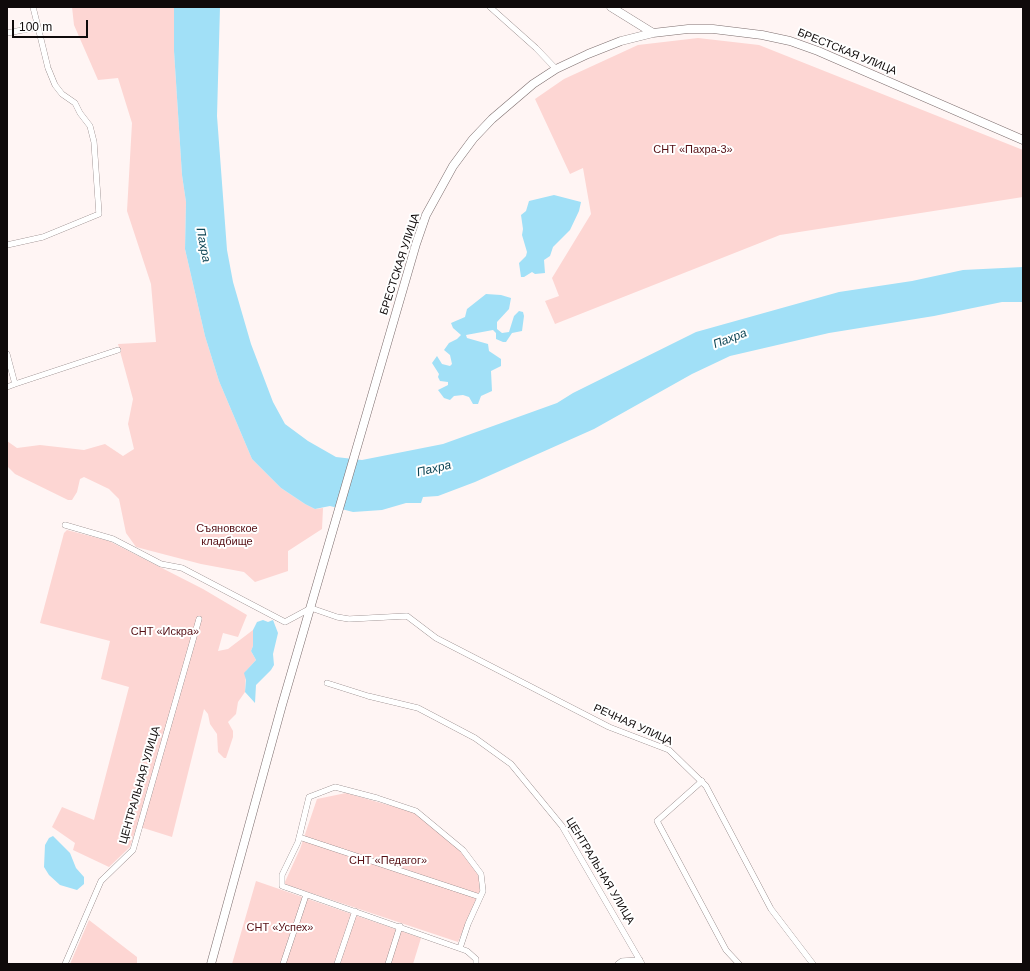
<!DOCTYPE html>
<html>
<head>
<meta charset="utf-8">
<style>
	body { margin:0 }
	#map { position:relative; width:1030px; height:971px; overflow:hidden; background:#fff5f4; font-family:Arial,sans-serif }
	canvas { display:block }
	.frame { position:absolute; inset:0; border:8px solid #0f0a0a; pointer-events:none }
	.scale { position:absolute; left:12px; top:20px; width:76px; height:18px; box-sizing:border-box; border:2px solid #0f0a0a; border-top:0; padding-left:5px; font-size:12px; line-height:14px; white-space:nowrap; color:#0f0a0a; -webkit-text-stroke:3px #fff; paint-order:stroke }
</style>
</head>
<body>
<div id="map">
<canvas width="1030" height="971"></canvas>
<div class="frame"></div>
<div class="scale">100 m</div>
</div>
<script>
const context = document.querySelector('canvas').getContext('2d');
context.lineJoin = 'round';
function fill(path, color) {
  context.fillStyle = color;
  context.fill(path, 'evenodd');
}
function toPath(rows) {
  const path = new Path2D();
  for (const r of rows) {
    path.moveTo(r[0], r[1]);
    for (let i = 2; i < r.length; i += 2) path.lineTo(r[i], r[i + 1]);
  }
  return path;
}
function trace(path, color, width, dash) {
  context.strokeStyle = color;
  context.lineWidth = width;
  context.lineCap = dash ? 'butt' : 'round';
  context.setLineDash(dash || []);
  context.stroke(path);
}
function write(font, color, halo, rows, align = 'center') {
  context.font = font + ' Arial,sans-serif';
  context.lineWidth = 4;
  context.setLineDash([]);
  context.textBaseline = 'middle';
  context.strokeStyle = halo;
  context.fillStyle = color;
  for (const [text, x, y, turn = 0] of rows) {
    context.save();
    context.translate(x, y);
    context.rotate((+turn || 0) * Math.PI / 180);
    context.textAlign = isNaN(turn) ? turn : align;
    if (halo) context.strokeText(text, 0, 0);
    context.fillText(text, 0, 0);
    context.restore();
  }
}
fill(toPath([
	[72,7,174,7,174,51,182,175,186,202,185,249,205,336,219,381,252,459,281,488,305,504,315,509,323,508,322,529,288,551,288,571,255,582,244,572,201,564,136,547,126,533,119,499,109,489,84,477,80,479,77,492,72,500,68,500,15,474,7,466,7,441,17,448,40,445,84,450,105,444,123,456,134,449,128,424,133,399,118,344,156,342,151,284,127,211,132,123,118,78,98,80,74,25],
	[698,38,759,45,1023,150,1023,197,780,235,555,324,545,301,559,296,552,278,591,214,583,168,570,174,535,99,564,79,638,45],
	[67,530,109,541,203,589,247,615,238,637,223,633,218,651,228,649,253,630,253,646,251,651,256,660,246,671,245,692,238,702,236,714,228,722,233,731,233,737,226,758,224,758,218,752,217,734,210,724,208,714,204,709,172,837,137,826,130,847,109,867,73,850,75,843,52,827,62,807,94,820,129,687,101,679,110,641,40,623,64,533],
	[346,793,416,813,461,850,479,874,480,891,458,942,284,884,300,849,317,799],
	[256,881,421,938,413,964,232,964],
	[89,920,137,957,137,964,70,964]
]), '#fdd6d3');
fill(toPath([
	[174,7,220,7,217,116,227,250,233,282,251,344,273,402,285,424,308,441,336,457,362,460,443,444,557,403,573,393,696,332,839,292,912,281,963,270,1023,267,1023,302,1002,302,934,316,829,333,730,356,692,374,594,429,475,482,438,496,423,497,421,503,406,503,382,510,353,512,330,506,315,509,305,504,281,488,252,459,219,381,205,336,185,249,186,202,182,175,174,51],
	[554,195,581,202,579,211,570,230,553,247,550,256,544,260,545,273,535,274,532,272,524,277,521,277,519,263,526,256,527,252,522,235,523,229,521,215,526,211,529,201],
	[486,294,501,295,511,298,509,309,497,322,497,329,502,333,509,332,514,316,519,311,523,312,524,316,522,331,512,333,506,342,503,342,496,339,496,333,493,330,466,335,467,338,488,344,489,351,501,359,501,366,491,371,492,391,481,396,478,404,473,404,469,397,463,395,454,396,450,400,444,398,438,390,448,385,448,382,440,381,438,377,439,374,432,363,437,356,442,364,450,366,452,364,450,355,444,350,449,343,457,339,461,335,453,328,451,323,465,317,467,309],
	[263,620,268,622,273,620,278,633,273,654,274,665,271,670,256,685,255,703,245,692,246,680,244,673,256,660,251,651,253,646,253,630,257,622],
	[53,836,70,853,76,868,84,877,84,884,77,890,60,885,49,875,44,867,45,845,49,838]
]), '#a1e0f7');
const street = toPath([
	[33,7,38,27],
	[490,7,536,48,556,69],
	[7,33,38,27,48,68,55,85,62,94,75,103,80,113,90,126,94,142,99,214,43,237,7,245],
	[7,354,15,384,7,387],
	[15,384,118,350],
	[65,525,113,539,161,564,182,568,285,622,311,608,337,617,349,619,407,616,436,638,609,727,669,750,706,786,771,909,813,964],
	[327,683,368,696,418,708,475,738,511,764,562,826,642,964],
	[702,781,657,821,726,950,739,964],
	[299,837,480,897],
	[460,948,468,924,483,891,481,874,463,850,416,811,377,798,335,787,309,797,298,842,282,875,282,886,467,951,476,959,476,964],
	[65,964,101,881,133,850,199,619],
	[283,964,306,895],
	[337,964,355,911],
	[388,964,400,926],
	[618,964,622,961,640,960]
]);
const secondary = toPath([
	[611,7,653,33],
	[211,964,282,705,416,244,426,215,453,166,473,139,492,119,533,84,556,69,588,54,621,41,653,33,688,29,713,29,762,35,790,41,818,51,1023,140]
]);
trace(street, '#7d6e6e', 6);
trace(secondary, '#7d6e6e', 9);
trace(street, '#fff', 5.5);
trace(secondary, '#fff', 8);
write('11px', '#0f0a0a', '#fff', [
	["БРЕСТСКАЯ УЛИЦА",847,52,22],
	["БРЕСТСКАЯ УЛИЦА",400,264,-72],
	["РЕЧНАЯ УЛИЦА",633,725,24],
	["ЦЕНТРАЛЬНАЯ УЛИЦА",140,785,-74],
	["ЦЕНТРАЛЬНАЯ УЛИЦА",600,871,59]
]);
write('11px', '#550f14', '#fff', [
	["СНТ «Пахра-3»",693,150],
	["Съяновское",227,529],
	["кладбище",227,542],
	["СНТ «Искра»",165,632],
	["СНТ «Педагог»",388,861],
	["СНТ «Успех»",280,928]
]);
write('italic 12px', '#0c4454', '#fff', [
	["Пахра",203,245,79],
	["Пахра",730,339,-21],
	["Пахра",434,469,-13]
]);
</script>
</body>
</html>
